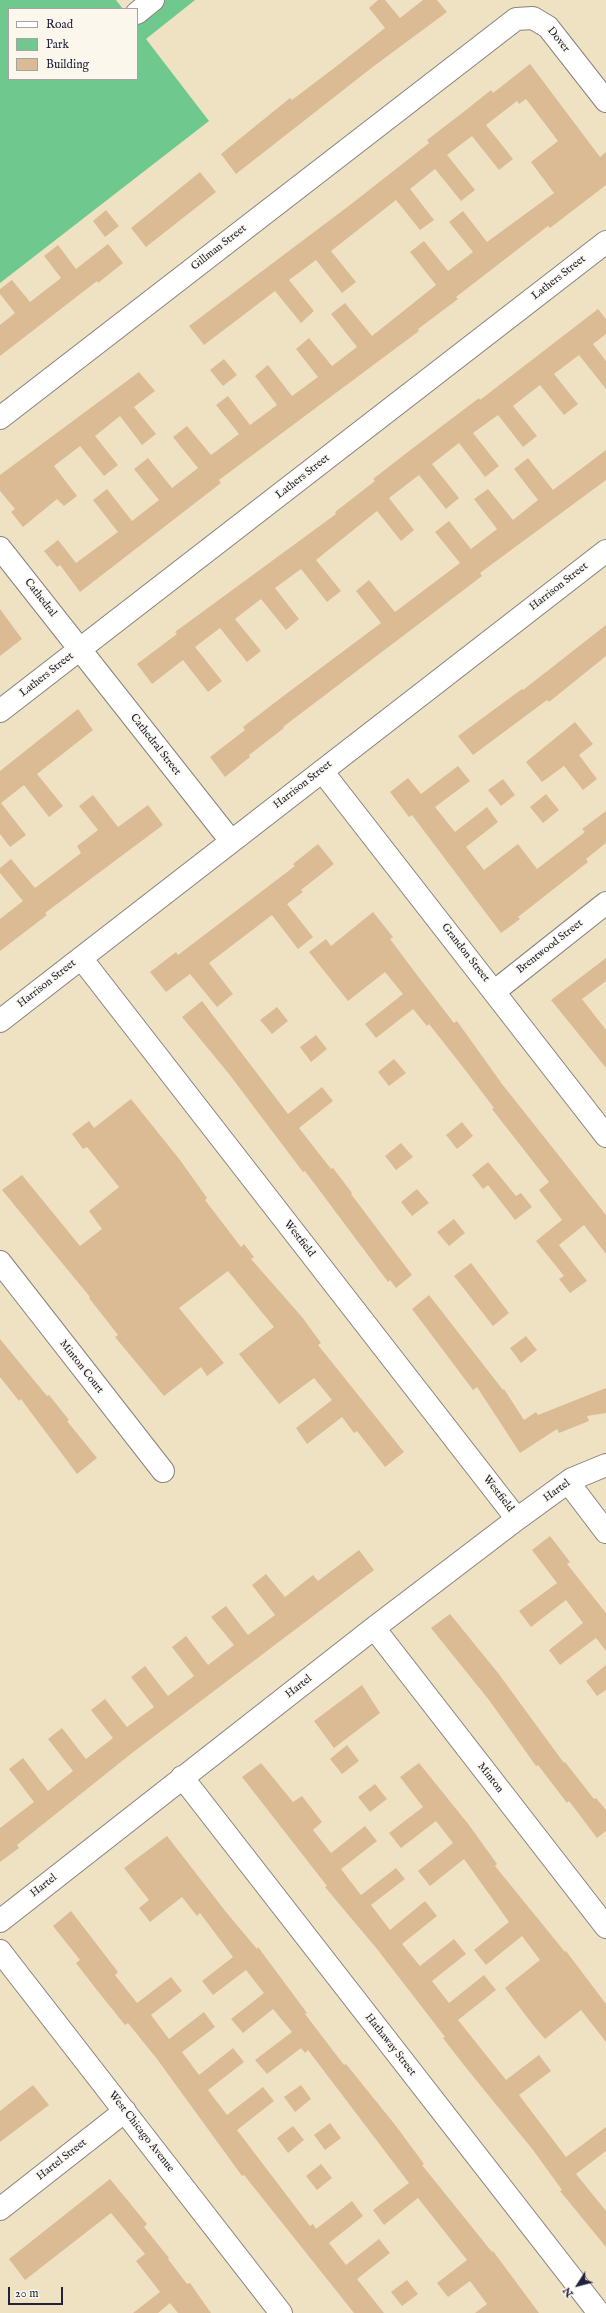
<!DOCTYPE html>
<html>
<head>
<meta charset="utf-8">
<style>
	body { margin:0 }
	#map { position:relative; width:606px; height:2313px; overflow:hidden; background:#eee2c3; font-family:"IM FELL English",serif }
	canvas { display:block }
	.legend { position:absolute; left:8px; top:8px; width:130px; height:72px; box-sizing:border-box; background:#fbf7ec; border:1px solid #a4a2a5; margin:0; padding:5px 7px; list-style:none; font-size:12px; color:#22223b }
	.legend li { display:flex; align-items:center; gap:8px; height:20px }
	.legend b { width:20px; border:1px solid #a4a2a5 }
	.north { position:absolute; left:558px; top:2265px; width:40px; height:40px; -webkit-text-stroke:3px #fbf7ec; paint-order:stroke; rotate:234deg; font-size:11px; font-weight:700; line-height:16px; text-align:center; color:#22223b }
	.north::after { content:''; display:block; margin:auto; width:14px; height:18px; background:#22223b; clip-path:polygon(50% 0,100% 100%,50% 72%,0 100%) }
	.scale { position:absolute; left:8px; top:2287px; width:55px; height:18px; box-sizing:border-box; border:2px solid #22223b; border-top:0; padding-left:5px; font-size:12px; line-height:14px; white-space:nowrap; color:#22223b; -webkit-text-stroke:3px #fbf7ec; paint-order:stroke }
</style>
</head>
<body>
<div id="map">
<canvas width="606" height="2313"></canvas>
<ul class="legend">
<li><b style="height:5px;background:#fff"></b>Road</li>
<li><b style="height:11px;background:#6fc98f"></b>Park</li>
<li><b style="height:11px;background:#dbbb93"></b>Building</li>
</ul>
<div class="north">N</div>
<div class="scale">20 m</div>
</div>
<script>
const context = document.querySelector('canvas').getContext('2d');
context.lineJoin = 'round';
function fill(path, color) {
  context.fillStyle = color;
  context.fill(path, 'evenodd');
}
function toPath(rows) {
  const path = new Path2D();
  for (const r of rows) {
    path.moveTo(r[0], r[1]);
    for (let i = 2; i < r.length; i += 2) path.lineTo(r[i], r[i + 1]);
  }
  return path;
}
function trace(path, color, width, dash) {
  context.strokeStyle = color;
  context.lineWidth = width;
  context.lineCap = dash ? 'butt' : 'round';
  context.setLineDash(dash || []);
  context.stroke(path);
}
function write(font, color, halo, rows, align = 'center') {
  context.font = font + ' "IM FELL English",serif';
  context.lineWidth = 3;
  context.setLineDash([]);
  context.textBaseline = 'middle';
  context.strokeStyle = halo;
  context.fillStyle = color;
  for (const [text, x, y, turn = 0] of rows) {
    context.save();
    context.translate(x, y);
    context.rotate((+turn || 0) * Math.PI / 180);
    context.textAlign = isNaN(turn) ? turn : align;
    if (halo) context.strokeText(text, 0, 0);
    context.fillText(text, 0, 0);
    context.restore();
  }
}
fill(toPath([
	[0,0,116,0,123,9,9,9,9,79,137,79,137,13,154,0,195,0,146,39,209,121,0,283]
]), '#6fc98f');
fill(toPath([
	[378,0,385,0,400,18,423,0,437,0,447,12,374,66,236,174,221,154,290,98,292,100,338,65,385,28,369,8],
	[530,64,600,157,606,152,606,185,550,228,548,226,456,297,458,299,418,329,419,331,219,480,221,483,80,592,60,565,57,567,44,551,58,540,76,563,118,532,93,500,107,489,132,521,159,500,134,469,148,458,172,488,198,468,173,437,187,426,211,455,239,434,216,405,228,396,250,425,277,405,255,376,268,365,292,396,318,377,296,349,309,338,332,366,357,347,331,314,345,303,372,336,436,285,410,252,424,241,448,271,473,252,449,222,463,211,487,242,554,193,531,162,558,141,526,99,519,104,517,101,486,125,513,159,499,170,472,136,447,155,475,190,461,201,435,169,410,189,434,220,420,230,396,200,331,251,356,282,342,293,316,260,289,280,314,311,301,323,275,291,204,345,189,326,350,205,429,143,427,140,466,110,491,90,493,93],
	[200,172,216,192,146,247,131,228],
	[106,210,119,226,105,237,93,221],
	[108,244,123,263,98,283,97,281,0,356,0,325,15,313,0,294,0,289,12,280,30,302,61,278,44,256,58,245,76,269],
	[598,309,606,319,606,334,593,344,606,361,606,389,579,355,554,374,578,404,564,415,540,385,513,406,537,436,523,447,498,415,473,433,499,466,485,477,459,443,432,464,459,498,446,509,419,475,389,498,414,530,401,541,377,511,316,560,341,591,327,602,301,569,275,588,299,619,286,630,261,599,235,619,261,651,247,662,220,628,195,647,222,681,208,692,183,660,152,684,137,664,177,634,175,632,336,514,335,512,375,481,373,479,413,448,479,398,480,400],
	[224,359,237,375,223,386,210,370],
	[139,372,155,391,134,407,156,434,142,445,120,416,95,436,118,465,104,476,80,446,54,466,77,496,64,506,57,499,23,527,11,512,15,509,0,491,0,475],
	[606,450,606,480,480,573,482,576,283,727,284,728,249,755,250,757,225,777,210,757,245,730,243,727,282,697,381,623,356,591,369,580,395,612,460,563,435,532,449,521,471,549,497,529,474,499,488,489,513,520,538,500,514,469,528,458,553,490],
	[0,609,22,639,0,656],
	[606,625,606,656,549,702,547,700,473,755,458,736,522,689,523,690],
	[78,709,93,730,37,774,63,806,49,817,24,785,1,803,26,835,10,847,0,834,0,771],
	[575,722,593,744,579,755,597,779,583,790,564,766,542,782,526,762],
	[458,766,470,781,435,807,455,832,487,807,498,822,466,847,484,870,518,844,537,869,585,832,582,829,606,811,606,843,586,859,588,862,518,917,520,919,501,933,412,815,409,817,390,792,408,778,421,794],
	[503,779,515,795,501,806,488,790],
	[546,794,559,810,543,823,530,807],
	[93,795,118,827,148,805,163,825,45,913,47,915,0,951,0,919,23,901,0,873,0,868,11,859,35,888,81,853,77,846,98,830,79,806],
	[318,844,334,864,301,890,303,892,287,904,313,937,298,949,272,915,209,963,233,994,217,1007,190,974,166,992,150,972,176,952,178,955,295,866,293,864],
	[373,912,393,937,390,939,417,975,454,1023,457,1021,502,1084,606,1215,606,1254,584,1225,559,1245,587,1281,570,1293,559,1279,564,1276,536,1241,562,1220,539,1190,549,1182,492,1109,494,1108,466,1071,429,1024,427,1026,413,1009,376,1038,365,1024,403,994,385,972,348,1001,309,952,326,939,331,946],
	[606,958,606,981,582,999,606,1030,606,1068,551,1000],
	[202,1001,288,1114,322,1087,333,1101,299,1128,331,1169,333,1168,352,1193,351,1194,412,1275,396,1288,390,1280,388,1282,305,1171,303,1172,229,1074,182,1017],
	[277,1007,288,1021,272,1034,260,1020],
	[316,1035,327,1049,311,1062,300,1047],
	[394,1059,406,1073,389,1086,378,1072],
	[131,1099,180,1160,207,1198,205,1200,241,1247,244,1244,254,1257,251,1259,302,1317,321,1343,318,1345,404,1452,385,1467,357,1431,354,1433,342,1417,307,1444,296,1428,332,1400,314,1378,279,1404,239,1354,274,1327,228,1271,179,1308,224,1363,207,1376,201,1367,164,1396,115,1337,118,1335,89,1298,90,1297,2,1190,22,1175,80,1246,102,1229,89,1211,119,1187,87,1147,83,1149,72,1134,89,1121,94,1128],
	[462,1122,473,1136,457,1149,446,1135],
	[401,1143,413,1157,396,1170,385,1156],
	[488,1162,516,1196,521,1193,532,1207,515,1220,488,1185,483,1189,472,1175],
	[417,1189,429,1203,412,1216,401,1202],
	[454,1219,465,1233,449,1246,437,1232],
	[471,1263,509,1313,493,1326,454,1276],
	[429,1295,503,1390,504,1389,524,1420,536,1412,538,1415,606,1388,606,1413,587,1416,589,1421,559,1433,557,1429,520,1453,477,1387,473,1390,412,1309],
	[526,1336,537,1350,521,1363,510,1348],
	[0,1339,47,1396,49,1395,69,1420,67,1421,97,1458,77,1474,21,1399,19,1401,0,1377],
	[550,1536,570,1562,567,1564,606,1613,606,1651,596,1638,560,1665,549,1650,583,1623,566,1600,531,1627,519,1611,557,1583,532,1550],
	[359,1550,374,1570,132,1753,17,1845,19,1848,0,1862,0,1828,34,1802,9,1769,23,1758,48,1791,73,1771,48,1739,62,1728,86,1759,113,1738,91,1710,105,1699,127,1727,154,1707,131,1677,145,1666,168,1696,194,1676,172,1647,186,1636,208,1665,234,1645,211,1617,226,1606,248,1635,275,1615,252,1585,266,1574,285,1597,313,1575,318,1581],
	[450,1614,498,1673,564,1763,565,1762,594,1799,596,1798,606,1810,606,1831,597,1838,569,1801,567,1803,538,1765,536,1766,489,1700,431,1628],
	[606,1665,606,1690,597,1696,586,1681],
	[362,1685,380,1713,334,1748,314,1721],
	[347,1745,359,1761,342,1774,330,1759],
	[261,1763,293,1802,302,1796,322,1822,313,1830,331,1853,365,1826,377,1841,341,1869,361,1895,396,1868,405,1879,371,1905,390,1930,425,1901,437,1916,402,1944,420,1966,454,1939,466,1954,432,1981,449,2003,484,1975,496,1990,458,2020,506,2080,539,2055,551,2071,519,2095,566,2157,606,2127,606,2151,576,2174,606,2211,606,2247,560,2191,562,2190,533,2150,463,2064,443,2038,445,2037,377,1949,325,1887,327,1886,242,1777],
	[419,1763,469,1825,497,1864,495,1866,565,1952,566,1951,606,2004,606,2042,581,2010,545,2039,533,2025,505,1988,540,1960,522,1936,486,1965,474,1950,509,1922,464,1859,430,1886,418,1871,453,1843,436,1821,401,1848,389,1833,423,1807,400,1777],
	[375,1784,387,1799,370,1812,358,1797],
	[167,1836,226,1912,257,1949,258,1947,307,2013,305,2014,344,2065,346,2064,396,2126,424,2164,422,2165,492,2252,493,2251,539,2313,475,2313,487,2304,470,2281,448,2297,437,2283,467,2260,418,2198,384,2225,373,2210,409,2183,308,2050,305,2053,301,2048,267,2074,255,2060,292,2032,273,2009,243,2033,231,2019,264,1993,246,1970,213,1995,202,1981,233,1957,200,1913,197,1916,182,1897,150,1922,139,1908,149,1900,124,1868],
	[71,1911,118,1972,115,1975,137,2003,171,1977,182,1991,151,2015,169,2039,204,2012,215,2027,182,2052,199,2075,233,2048,244,2062,208,2090,227,2115,263,2087,274,2101,237,2130,310,2226,313,2224,316,2229,352,2201,363,2216,329,2243,346,2265,379,2239,390,2253,357,2279,384,2313,354,2313,244,2175,242,2176,157,2059,128,2023,125,2025,96,1989,76,1963,80,1960,53,1926],
	[33,2085,49,2105,0,2142,0,2111],
	[301,2085,311,2099,295,2112,284,2097],
	[330,2123,341,2138,325,2150,314,2135],
	[293,2126,304,2140,288,2153,277,2138],
	[321,2164,332,2178,317,2190,306,2176],
	[110,2179,147,2224,144,2227,169,2258,168,2259,187,2284,190,2283,211,2313,178,2313,170,2303,158,2313,133,2313,160,2292,136,2261,145,2254,111,2213,25,2280,9,2259],
	[407,2280,418,2294,402,2306,391,2292]
]), '#dbbb93');
const minor = toPath([
	[137,13,153,0],
	[0,418,516,19,533,18,548,27,606,101],
	[0,548,231,841],
	[0,711,606,242],
	[322,771,606,1136],
	[81,958,517,1519],
	[495,991,606,903],
	[0,1021,606,551],
	[0,1262,163,1471],
	[568,1482,606,1532],
	[374,1628,606,1927],
	[182,1777,599,2313],
	[0,1921,374,1628,517,1519,572,1479,606,1465],
	[0,1951,281,2313],
	[0,2209,125,2111]
]);
trace(minor, '#88827f', 24);
trace(minor, '#fff', 22);
write('11px', '#22223b', '#fbf7ec', [
	["Dover",558,40,51],
	["Gillman Street",219,248,-38],
	["Lathers Street",559,278,-38],
	["Lathers Street",303,477,-38],
	["Harrison Street",559,587,-38],
	["Cathedral",40,598,52],
	["Lathers Street",47,675,-38],
	["Cathedral Street",155,745,52],
	["Harrison Street",303,785,-38],
	["Brentwood Street",550,947,-38],
	["Grandon Street",465,953,52],
	["Harrison Street",47,984,-38],
	["Westfield",299,1239,52],
	["Minton Court",81,1367,52],
	["Hartel",557,1491,-36],
	["Westfield",498,1494,52],
	["Hartel",299,1687,-38],
	["Minton",490,1778,52],
	["Hartel",44,1886,-38],
	["Hathaway Street",390,2045,52],
	["West Chicago Avenue",141,2132,52],
	["Hartel Street",62,2160,-38]
]);
</script>
</body>
</html>
